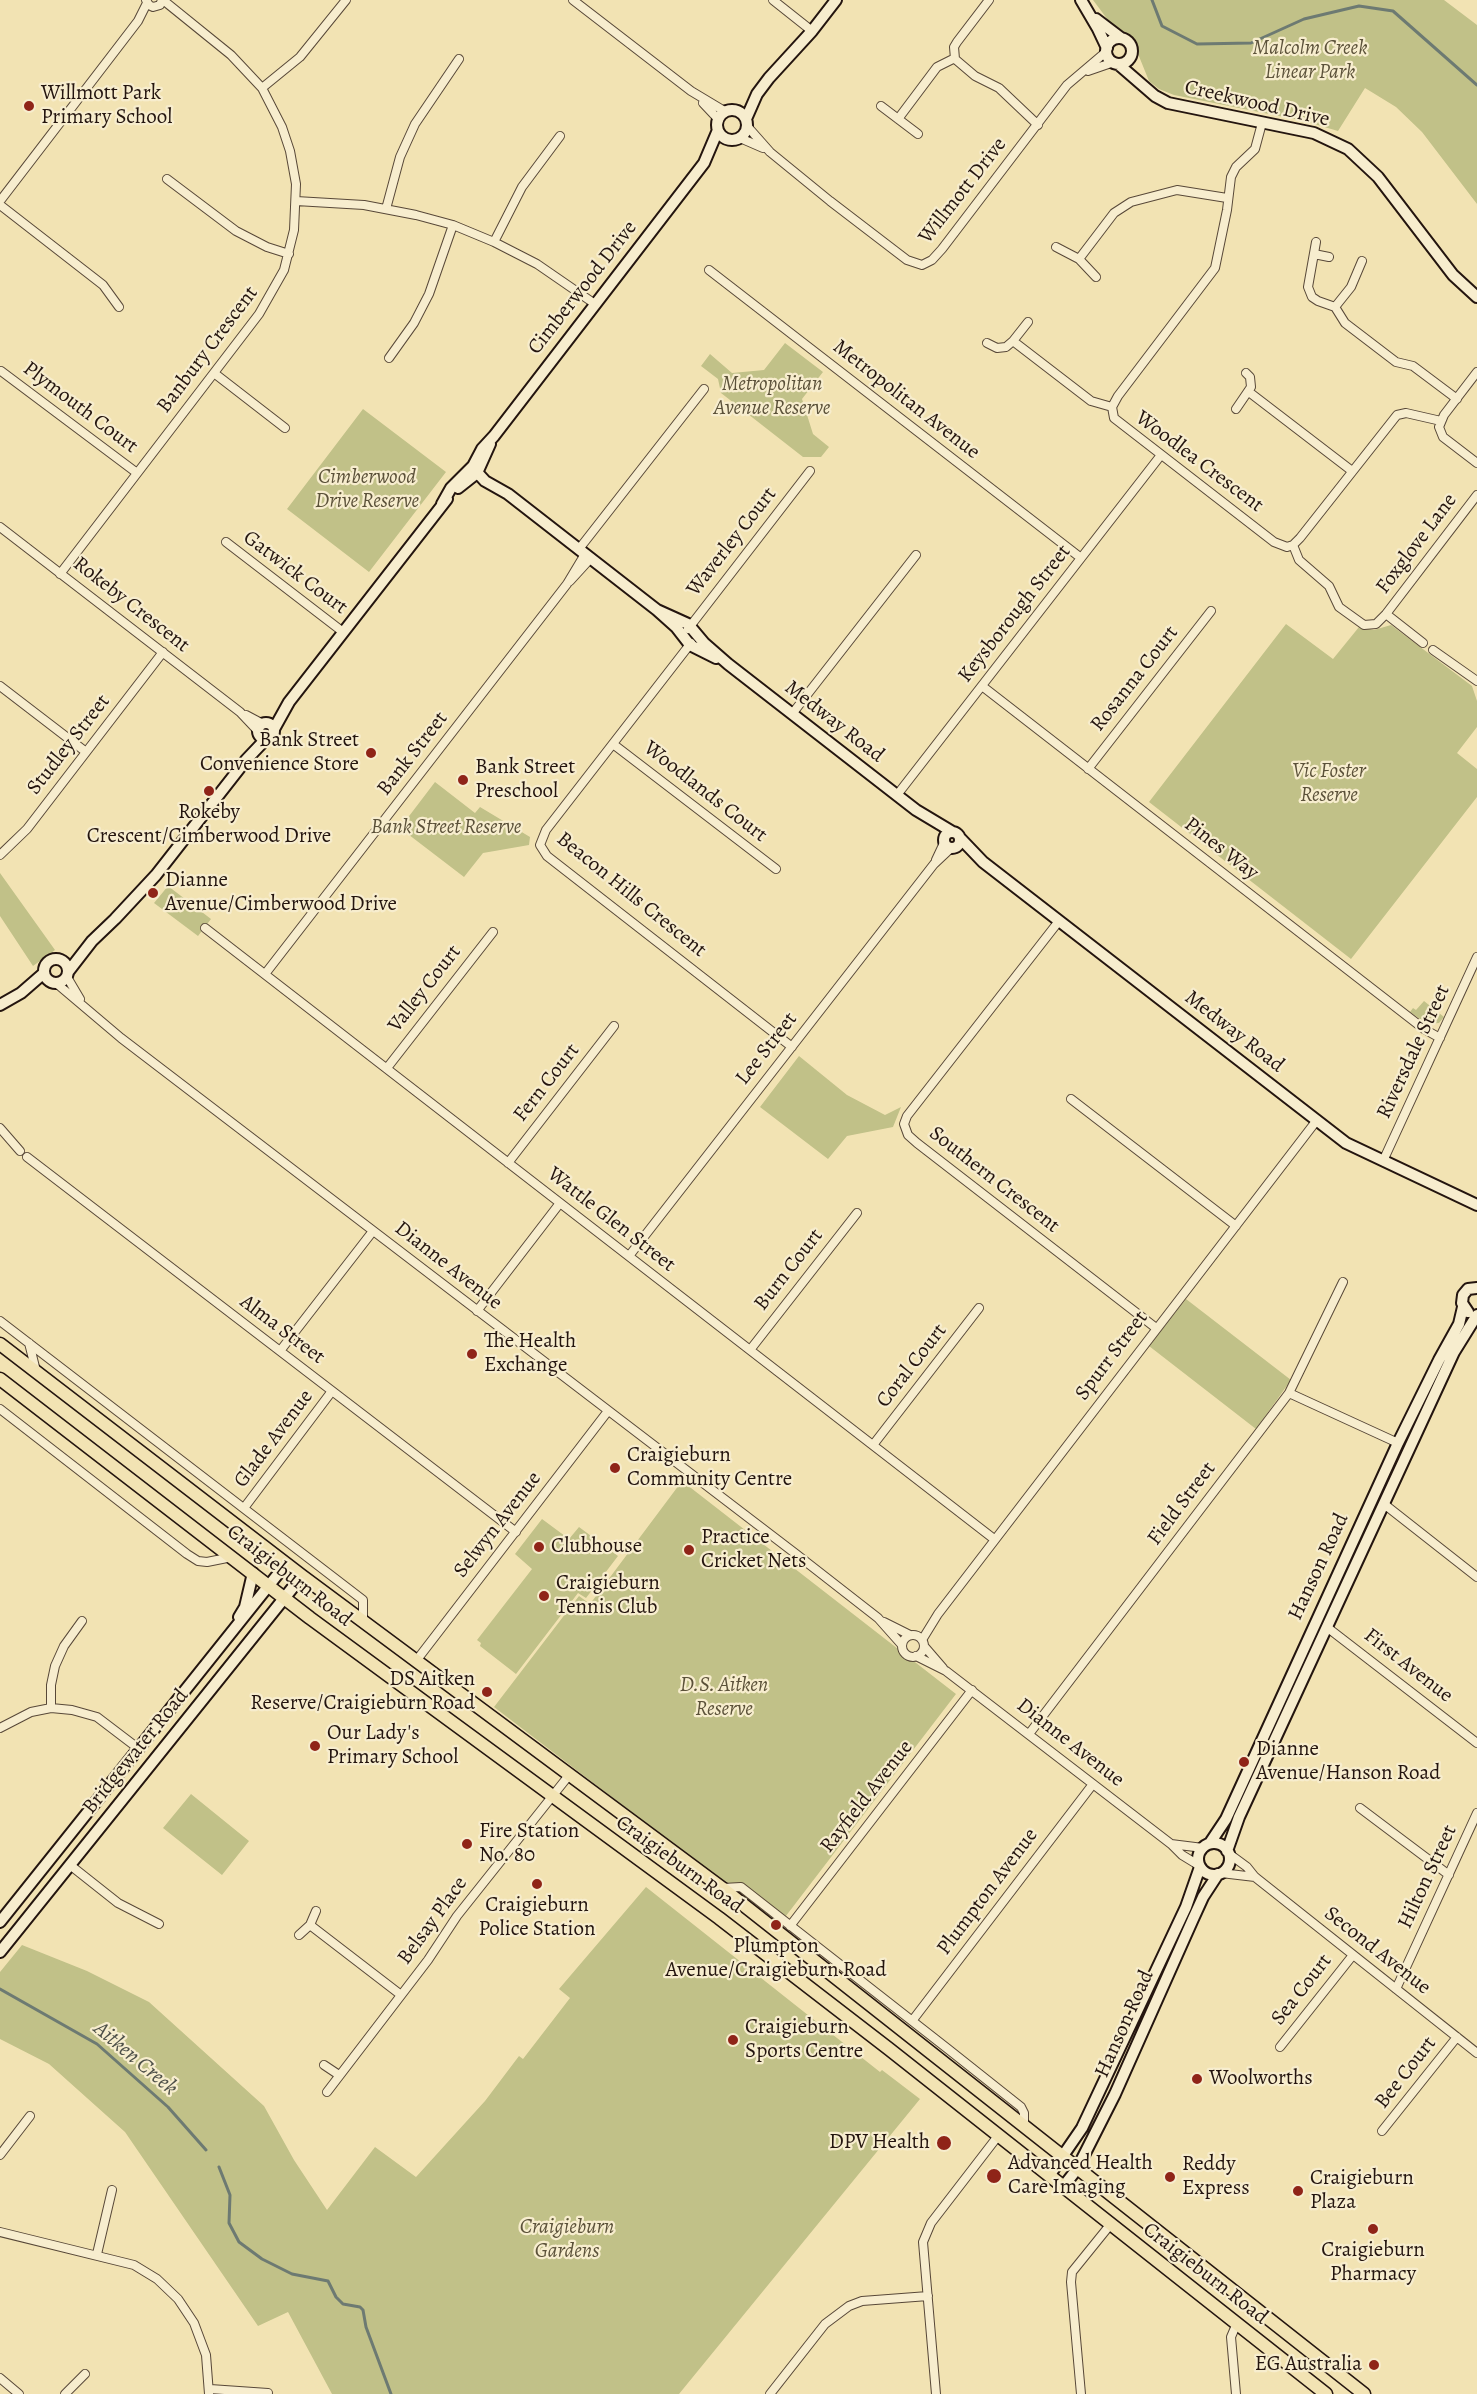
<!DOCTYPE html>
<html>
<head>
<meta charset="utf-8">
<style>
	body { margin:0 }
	canvas { display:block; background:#f2e3b3 }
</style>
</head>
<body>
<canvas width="1477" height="2394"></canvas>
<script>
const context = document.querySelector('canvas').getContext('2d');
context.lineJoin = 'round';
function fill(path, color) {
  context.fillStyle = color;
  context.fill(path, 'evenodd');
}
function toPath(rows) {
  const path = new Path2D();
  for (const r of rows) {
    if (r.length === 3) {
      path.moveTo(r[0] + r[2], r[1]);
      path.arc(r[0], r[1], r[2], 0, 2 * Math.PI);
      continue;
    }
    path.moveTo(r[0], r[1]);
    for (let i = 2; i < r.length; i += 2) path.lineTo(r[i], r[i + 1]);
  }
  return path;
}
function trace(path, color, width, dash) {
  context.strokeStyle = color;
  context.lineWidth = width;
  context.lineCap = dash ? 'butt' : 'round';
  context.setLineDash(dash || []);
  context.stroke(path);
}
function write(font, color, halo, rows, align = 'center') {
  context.font = font + ' Alegreya,serif';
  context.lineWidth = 4.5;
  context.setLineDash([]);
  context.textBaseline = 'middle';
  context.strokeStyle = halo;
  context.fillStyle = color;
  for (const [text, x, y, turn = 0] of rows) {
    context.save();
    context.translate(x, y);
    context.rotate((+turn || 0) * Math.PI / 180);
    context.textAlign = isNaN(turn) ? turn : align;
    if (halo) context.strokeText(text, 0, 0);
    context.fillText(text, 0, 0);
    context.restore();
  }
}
fill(toPath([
	[1093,0,1444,0,1477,25,1477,204,1422,132,1396,107,1365,88,1338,131,1304,121,1174,95,1159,89,1149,81,1132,39,1111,24],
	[785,343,823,372,802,399,813,434,829,447,821,457,803,457,721,393,718,379,701,366,710,354,732,373,764,370],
	[363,409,446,472,369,572,287,509],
	[1286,624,1333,659,1359,627,1374,630,1391,625,1472,686,1477,701,1477,727,1457,753,1477,769,1477,797,1351,959,1149,802],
	[435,782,475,813,480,807,530,837,529,845,483,853,464,877,400,828],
	[0,873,55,950,33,966,0,916],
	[168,886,211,919,198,936,154,903],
	[1424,1001,1444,1017,1439,1023,1427,1024,1410,1012,1413,1008,1416,1010],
	[799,1056,847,1095,885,1115,901,1107,893,1127,847,1136,828,1159,760,1107],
	[1186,1299,1291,1380,1256,1429,1149,1346],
	[682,1481,956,1694,779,1925,494,1707,579,1596,590,1604],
	[542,1519,569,1539,579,1527,618,1556,586,1598,578,1593,516,1674,480,1646,481,1643,477,1640,532,1569,515,1554],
	[191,1794,249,1841,222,1875,163,1828],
	[646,1887,880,2072,882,2070,920,2099,679,2394,332,2394,288,2312,258,2326,125,2132,49,2064,0,2039,0,1972,22,1945,87,1971,149,2002,264,2106,294,2160,327,2210,375,2147,416,2177,485,2101,519,2056,523,2059,570,1998,559,1989]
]), '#c1c188');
trace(toPath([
	[1152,0,1162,26,1197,44,1251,43,1304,19,1359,6,1393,11,1477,85],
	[0,1989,97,2044,168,2107,206,2150],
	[219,2167,230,2195,229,2223,239,2242,262,2259,292,2274,328,2281,336,2297,343,2304,360,2307,363,2310,366,2327,391,2394]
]), '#6d7a72', 3);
const street = toPath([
	[146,0,149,5,153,7,160,5,162,0],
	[573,0,691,91,726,112],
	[773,0,812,31],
	[989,0,957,42,954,47,955,59,975,76,999,88,1038,125],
	[1088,71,1114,62],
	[262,88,300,57,346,0],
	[703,103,719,120],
	[881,106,918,134],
	[898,119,937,67,955,58],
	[1262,123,1255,149,1236,167,1231,177,1227,210,1215,268,1118,396,1112,407,1114,418,1274,542,1287,547,1293,545,1300,538,1397,415,1406,413,1441,421],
	[747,126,770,152,830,201,907,260,922,265,932,260,942,249,1067,85,1107,51],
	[740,138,763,148],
	[167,179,236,231,267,247,289,254],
	[0,201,138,21,147,3],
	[296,201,364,205,416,215,453,225,494,242,537,264,595,304],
	[0,205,103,285,119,307],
	[386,209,400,157,415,124,459,59],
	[494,242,522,187,560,136],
	[1316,242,1308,287,1312,297,1318,301,1335,307],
	[1056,247,1079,259,1096,277],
	[1314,254,1329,257],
	[1079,259,1114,213,1131,202,1177,190,1227,198],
	[709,270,1081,558],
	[1335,307,1345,323,1396,362,1413,366,1457,399],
	[1335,307,1351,287,1362,261],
	[1013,341,1091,401,1112,407],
	[987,343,997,348,1006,347,1013,341,1028,322],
	[389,358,414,323,429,294,453,225],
	[1,371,137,473],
	[1477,372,1444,415,1439,427,1443,437,1477,463],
	[214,373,285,428],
	[1249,392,1352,471],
	[1236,409,1251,387,1250,377,1246,373],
	[0,527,240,712,257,730],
	[226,542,343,632],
	[1293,545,1299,560,1329,586,1339,607,1364,625,1376,624,1386,614,1477,495],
	[579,549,704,389],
	[60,574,259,314,284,270,294,230,296,184,290,151,282,127,262,88,231,55,163,0],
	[570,581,591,558],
	[1386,614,1423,643],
	[688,629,810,471],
	[691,643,546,830,540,845,547,856,792,1047],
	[1433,650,1477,681],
	[0,686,86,752],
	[982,686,1424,1029,1440,1038],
	[792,714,916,555],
	[246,715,263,724],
	[613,744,776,869],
	[1088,769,1211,611],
	[897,795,1161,455],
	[0,855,27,829,163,652],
	[936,860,944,843],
	[1059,921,907,1116,904,1124,908,1135,917,1143,1156,1328],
	[205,928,994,1539],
	[265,974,567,584,585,554],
	[67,977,80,999],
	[56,983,121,1038,796,1554,878,1618,902,1645],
	[387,1068,493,932],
	[1071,1099,1236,1226],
	[0,1128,20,1151],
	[27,1157,516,1532],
	[1383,1161,1477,957],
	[508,1163,614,1026],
	[629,1256,934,864,951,848],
	[477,1311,560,1203],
	[0,1321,363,1600,363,1621],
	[29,1343,36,1371],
	[750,1350,857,1213],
	[280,1351,373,1231],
	[1289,1393,1398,1443],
	[0,1409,187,1554,198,1561,207,1562,232,1557],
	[873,1445,979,1308],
	[1384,1504,1477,1577],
	[244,1508,332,1391],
	[884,1622,910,1635],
	[1328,1628,1477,1743],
	[913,1646,11],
	[922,1640,938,1614,1317,1120],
	[924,1646,943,1668],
	[916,1656,946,1671,1171,1844,1182,1855,1200,1866],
	[416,1661,608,1411],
	[51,1708,51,1685,55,1666,64,1646,82,1621],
	[0,1728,31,1712,51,1708,72,1710,97,1717,139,1749],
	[1029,1734,1289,1393,1343,1282],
	[1360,1808,1449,1875],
	[1171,1844,1203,1848],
	[1228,1853,1247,1867,1255,1877,1477,2053],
	[70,1865,118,1903,159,1924],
	[1221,1873,1255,1877],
	[723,1888,741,1887,948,2049,1021,2107,1024,2113,1024,2127],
	[310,1925,401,1995],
	[790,1926,972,1690],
	[299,1935,310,1925,316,1911],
	[1396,1989,1477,1813],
	[912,2021,1093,1784],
	[1280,2047,1353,1955],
	[324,2065,339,2075],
	[327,2092,428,1960,457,1916,570,1774],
	[1382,2131,1457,2037],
	[0,2155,30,2116],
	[0,2232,134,2265,157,2279,178,2299,194,2323,206,2355,209,2394],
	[97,2254,112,2190],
	[0,2378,19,2394],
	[210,2389,268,2393],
	[65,2394,85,2374],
	[770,2394,825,2324,849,2306,862,2301,928,2296],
	[936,2394,923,2242,931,2223,998,2136],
	[1081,2394,1071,2282,1072,2272,1110,2225],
	[1236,2394,1231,2337,1237,2323]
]);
const secondary = toPath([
	[1081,0,1098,29,1107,48],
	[1096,19,1121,38],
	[1119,51,13],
	[1118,64,1155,96,1168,103,1314,133,1348,149,1378,177,1453,275,1477,297],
	[732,125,15],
	[746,119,757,94,769,78,812,31,836,0],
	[474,469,485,481,508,494,657,610,676,627,690,645,716,658],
	[458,488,477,473,490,444],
	[442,504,451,488,473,466,482,449,494,436,704,163,718,130],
	[657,610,688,624,704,643,728,664,916,810,951,831],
	[266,731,8],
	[274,729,289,702,447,499],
	[952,840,8],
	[961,839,983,862,1346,1143,1477,1205],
	[56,971,12],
	[68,972,92,941,115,919,156,875,246,760,265,740],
	[0,1005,21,993,44,973],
	[1468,1312,1462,1303,1463,1295,1468,1289,1477,1288],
	[239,1617,245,1607,253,1573],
	[1210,1843,1226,1819,1398,1443,1439,1360,1459,1324,1463,1307],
	[1214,1859,16],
	[1227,1851,1239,1817,1454,1352,1477,1315],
	[0,1922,286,1564],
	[0,1952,302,1576],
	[1049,2176,1082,2128,1186,1907,1200,1867],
	[1063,2187,1077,2169,1115,2094,1193,1919,1203,1897,1218,1874]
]);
const primary = toPath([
	[0,1344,302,1576,722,1888,1364,2394],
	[0,1379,310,1618,719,1918,889,2049,1326,2394]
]);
trace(street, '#584838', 10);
trace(secondary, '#24150f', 14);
trace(primary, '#24150f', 15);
trace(street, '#f7edce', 8);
trace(secondary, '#f7edce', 10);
trace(primary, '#f2e3b3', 12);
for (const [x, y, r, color] of [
	[29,106,6,"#8f2418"],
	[371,753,6,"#8f2418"],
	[463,780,6,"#8f2418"],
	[209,791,6,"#8f2418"],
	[153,893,6,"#8f2418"],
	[472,1354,6,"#8f2418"],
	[615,1468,6,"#8f2418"],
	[539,1547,6,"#8f2418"],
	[689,1550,6,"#8f2418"],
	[544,1596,6,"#8f2418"],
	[487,1692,6,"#8f2418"],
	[315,1746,6,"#8f2418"],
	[1244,1762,6,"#8f2418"],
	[467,1844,6,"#8f2418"],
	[537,1884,6,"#8f2418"],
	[776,1925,6,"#8f2418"],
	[733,2040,6,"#8f2418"],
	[1197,2079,6,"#8f2418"],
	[944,2143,8,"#8f2418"],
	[994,2176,8,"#8f2418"],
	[1170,2177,6,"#8f2418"],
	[1298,2191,6,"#8f2418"],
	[1373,2229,6,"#8f2418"],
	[1374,2365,6,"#8f2418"]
]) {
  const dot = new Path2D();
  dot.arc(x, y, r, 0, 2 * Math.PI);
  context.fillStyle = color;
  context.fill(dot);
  trace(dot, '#f7edce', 2);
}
write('italic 21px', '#5b5139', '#f7edce', [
	["Malcolm Creek",1310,49],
	["Linear Park",1310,73],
	["Metropolitan",772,385],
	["Avenue Reserve",772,409],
	["Cimberwood",367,478],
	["Drive Reserve",367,502],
	["Vic Foster",1329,772],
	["Reserve",1329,796],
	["Bank Street Reserve",446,828],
	["D.S. Aitken",724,1686],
	["Reserve",724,1710],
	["Craigieburn",567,2228],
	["Gardens",567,2252]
]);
write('21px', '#24150f', '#f7edce', [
	["Willmott Park",41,94],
	["Primary School",41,118],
	["Bank Street",359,741,"right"],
	["Convenience Store",359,765,"right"],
	["Bank Street",475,768],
	["Preschool",475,792],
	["Rokeby",209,813,"center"],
	["Crescent/Cimberwood Drive",209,837,"center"],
	["Dianne",165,881],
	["Avenue/Cimberwood Drive",165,905],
	["The Health",484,1342],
	["Exchange",484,1366],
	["Craigieburn",627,1456],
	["Community Centre",627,1480],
	["Practice",701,1538],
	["Cricket Nets",701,1562],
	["Clubhouse",551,1547],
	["Craigieburn",556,1584],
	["Tennis Club",556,1608],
	["DS Aitken",475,1680,"right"],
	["Reserve/Craigieburn Road",475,1704,"right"],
	["Our Lady's",327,1734],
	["Primary School",327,1758],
	["Dianne",1256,1750],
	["Avenue/Hanson Road",1256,1774],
	["Fire Station",479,1832],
	["No. 80",479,1856],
	["Craigieburn",537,1906,"center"],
	["Police Station",537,1930,"center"],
	["Plumpton",776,1947,"center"],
	["Avenue/Craigieburn Road",776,1971,"center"],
	["Craigieburn",745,2028],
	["Sports Centre",745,2052],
	["Woolworths",1209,2079],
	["DPV Health",930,2143,"right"],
	["Advanced Health",1008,2164],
	["Care Imaging",1008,2188],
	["Reddy",1182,2165],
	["Express",1182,2189],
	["Craigieburn",1310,2179],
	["Plaza",1310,2203],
	["Craigieburn",1373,2251,"center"],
	["Pharmacy",1373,2275,"center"],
	["EG Australia",1362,2365,"right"]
], 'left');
write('21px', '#24150f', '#f7edce', [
	["Creekwood Drive",1257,104,13],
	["Willmott Drive",963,191,-52],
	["Cimberwood Drive",583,288,-52],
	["Banbury Crescent",208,350,-53],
	["Metropolitan Avenue",906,400,38],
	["Plymouth Court",80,408,37],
	["Woodlea Crescent",1199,462,37],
	["Waverley Court",732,542,-52],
	["Foxglove Lane",1417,544,-53],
	["Gatwick Court",295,573,37],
	["Rokeby Crescent",131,605,38],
	["Keysborough Street",1015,614,-52],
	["Rosanna Court",1135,679,-52],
	["Medway Road",834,722,38],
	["Studley Street",69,745,-52],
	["Bank Street",413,754,-52],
	["Woodlands Court",705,792,38],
	["Pines Way",1221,849,38],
	["Beacon Hills Crescent",631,895,39],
	["Valley Court",425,989,-52],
	["Medway Road",1234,1032,38],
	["Lee Street",767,1049,-52],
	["Riversdale Street",1414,1052,-65],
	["Fern Court",547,1083,-52],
	["Southern Crescent",994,1180,38],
	["Wattle Glen Street",611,1220,38],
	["Dianne Avenue",448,1266,38],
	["Burn Court",789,1270,-52],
	["Alma Street",282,1330,37],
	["Spurr Street",1112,1356,-53],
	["Coral Court",912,1366,-52],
	["Glade Avenue",274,1439,-53],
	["Field Street",1182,1504,-53],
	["Selwyn Avenue",498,1525,-52],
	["Hanson Road",1319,1567,-65],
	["Craigieburn Road",289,1576,38],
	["First Avenue",1408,1666,38],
	["Dianne Avenue",1070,1743,38],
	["Bridgewater Road",136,1752,-51],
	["Rayfield Avenue",867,1797,-52],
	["Craigieburn Road",679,1865,36],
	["Hilton Street",1428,1877,-65],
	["Plumpton Avenue",988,1892,-53],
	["Belsay Place",433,1921,-54],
	["Second Avenue",1377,1951,38],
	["Sea Court",1302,1990,-52],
	["Hanson Road",1125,2024,-66],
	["Bee Court",1406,2073,-52],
	["Craigieburn Road",1205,2274,38]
]);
write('italic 22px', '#4e5049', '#f7edce', [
	["Aitken Creek",135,2059,40]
]);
</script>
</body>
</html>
